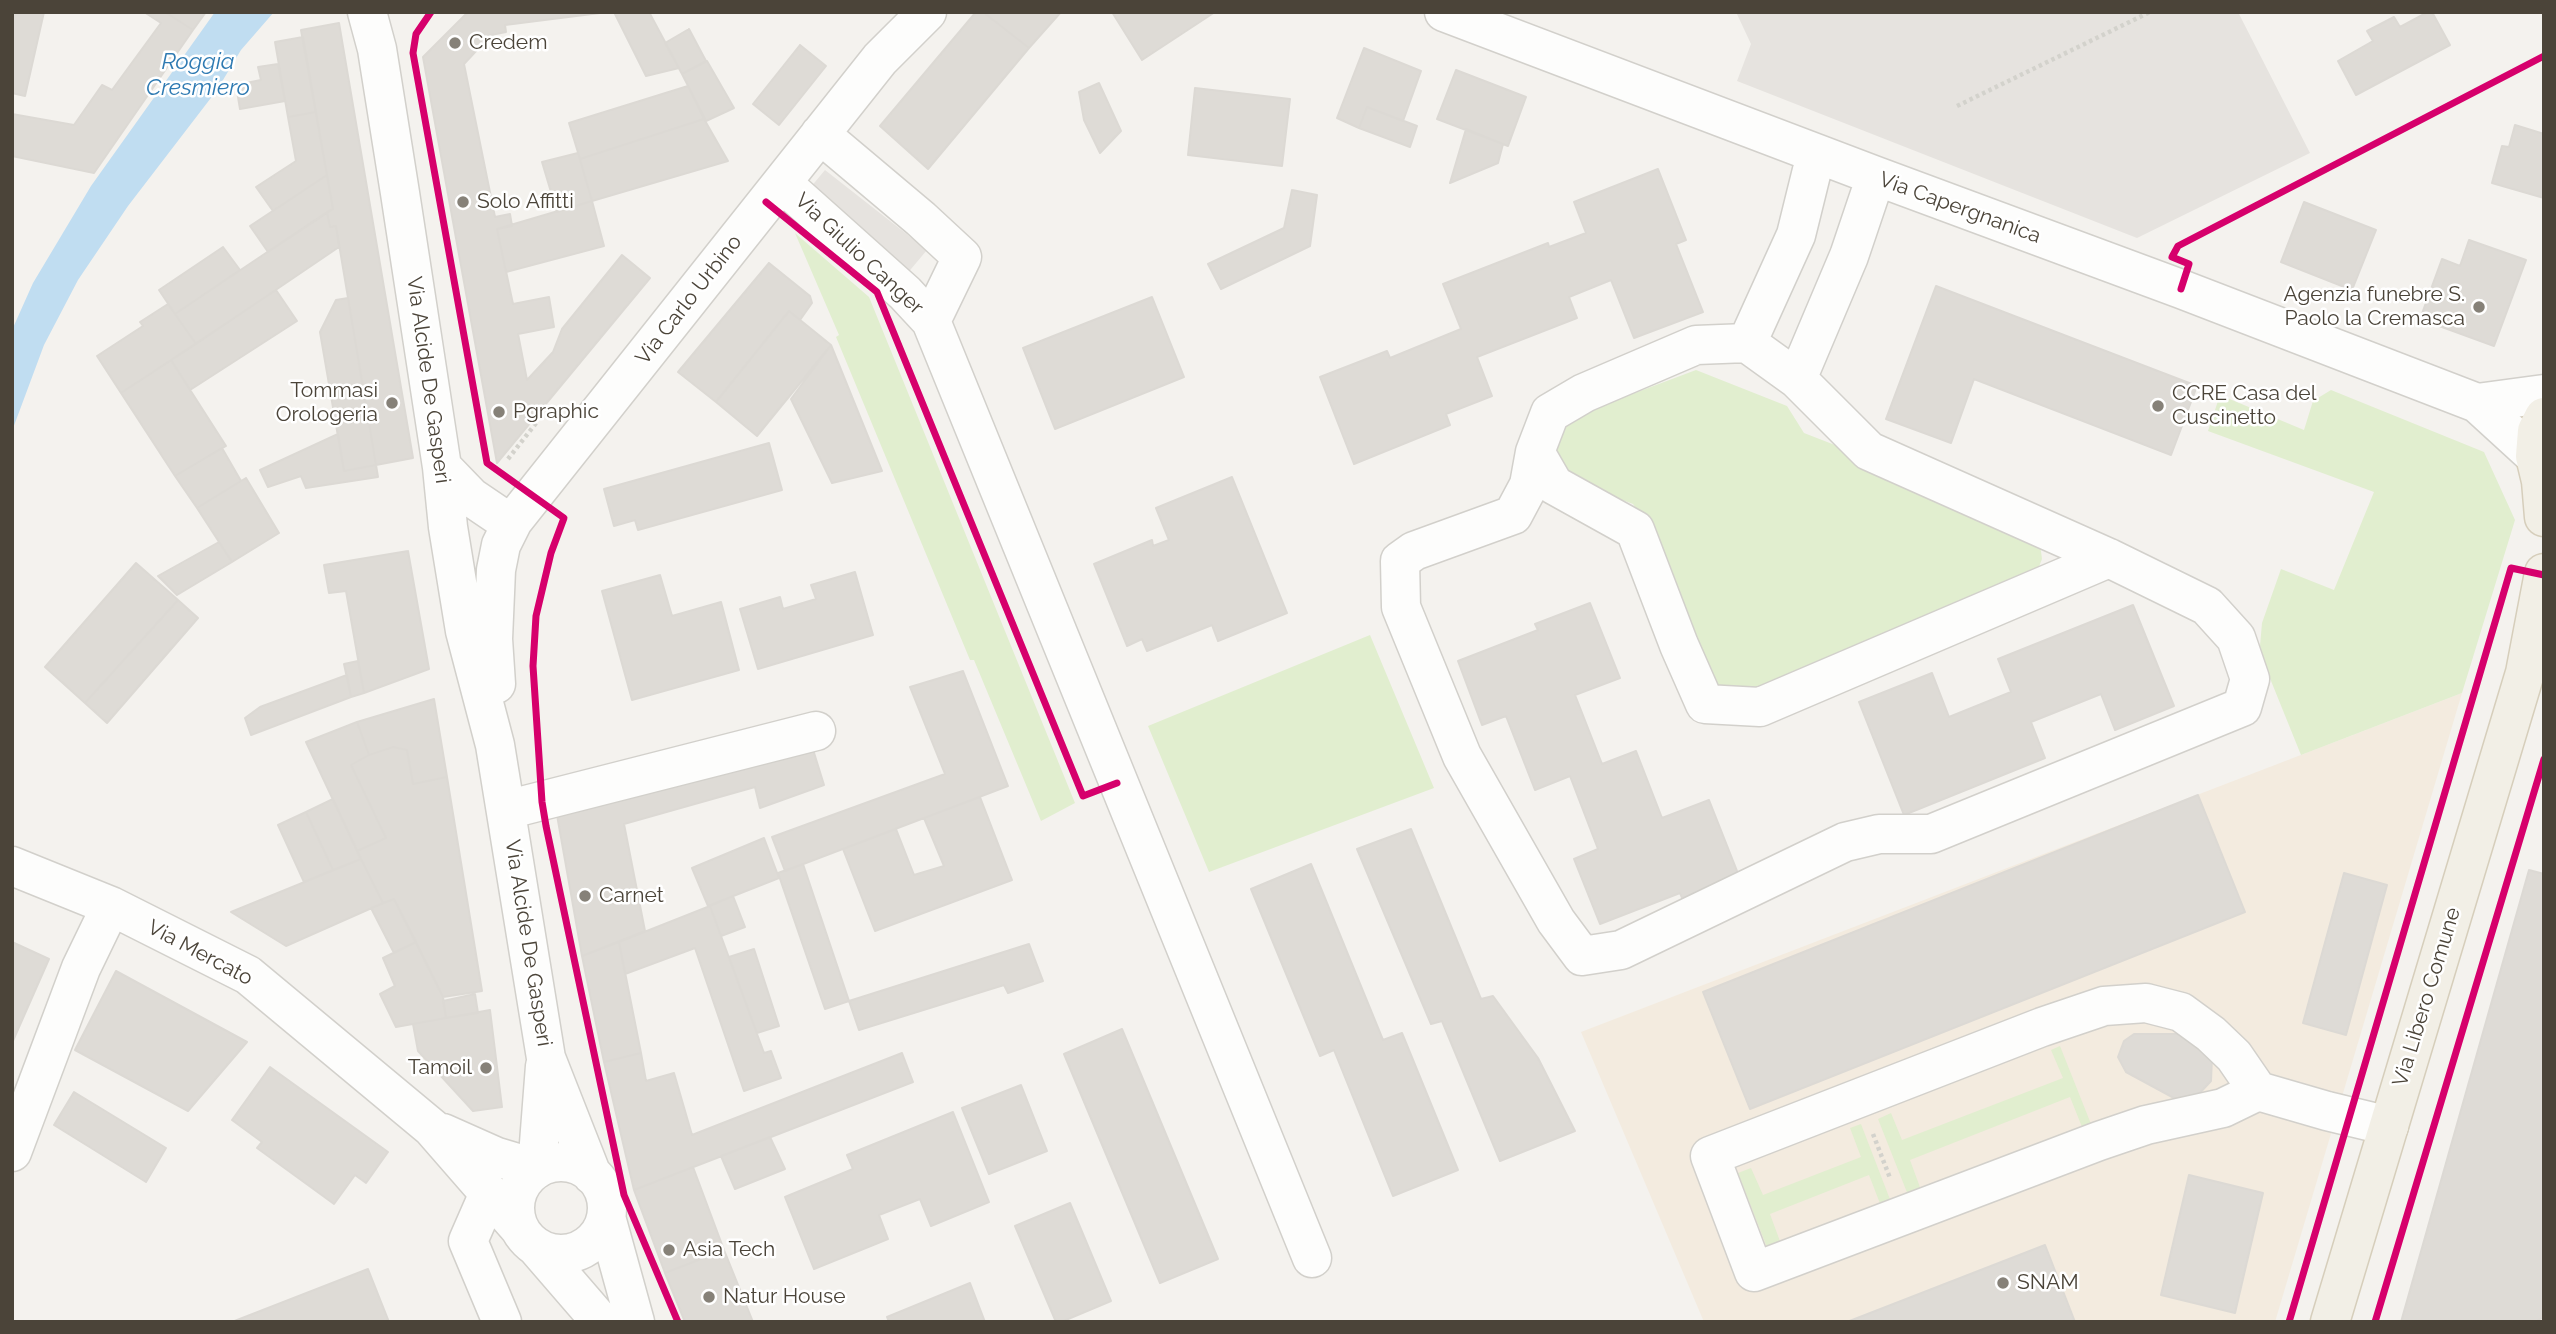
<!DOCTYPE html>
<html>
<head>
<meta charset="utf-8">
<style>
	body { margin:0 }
	#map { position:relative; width:2556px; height:1334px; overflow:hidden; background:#f4f2ee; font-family:Raleway,sans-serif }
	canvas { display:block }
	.frame { position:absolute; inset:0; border:14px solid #4b4439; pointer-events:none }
</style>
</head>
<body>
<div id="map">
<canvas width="2556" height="1334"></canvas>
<div class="frame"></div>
</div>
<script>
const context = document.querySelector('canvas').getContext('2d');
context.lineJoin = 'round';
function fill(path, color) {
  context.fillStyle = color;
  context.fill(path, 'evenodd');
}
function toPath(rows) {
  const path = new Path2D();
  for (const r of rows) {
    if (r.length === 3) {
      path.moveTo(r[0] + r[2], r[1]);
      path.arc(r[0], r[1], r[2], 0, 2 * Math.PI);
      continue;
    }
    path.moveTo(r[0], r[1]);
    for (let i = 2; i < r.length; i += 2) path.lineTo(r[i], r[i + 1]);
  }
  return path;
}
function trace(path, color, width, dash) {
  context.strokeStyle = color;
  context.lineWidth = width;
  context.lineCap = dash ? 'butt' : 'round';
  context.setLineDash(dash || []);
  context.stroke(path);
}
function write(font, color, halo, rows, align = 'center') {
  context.font = font + ' Raleway,sans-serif';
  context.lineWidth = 5;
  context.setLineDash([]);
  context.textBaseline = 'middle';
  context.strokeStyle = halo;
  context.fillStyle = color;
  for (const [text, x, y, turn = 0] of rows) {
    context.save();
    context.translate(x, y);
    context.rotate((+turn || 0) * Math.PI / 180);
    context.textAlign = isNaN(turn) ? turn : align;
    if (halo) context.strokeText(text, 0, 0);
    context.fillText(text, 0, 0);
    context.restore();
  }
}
fill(toPath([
	[2462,693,2275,1322,1704,1322,1581,1032]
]), '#f3ebdf');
fill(toPath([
	[795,233,869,297,1075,803,1041,821,974,660,970,660,836,337,839,335],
	[1696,370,1787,406,1804,433,1840,447,2040,544,2042,559,2036,574,2020,585,1733,696,1713,691,1647,524,1633,504,1574,482,1558,461,1554,438,1571,417],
	[2331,390,2484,452,2515,520,2462,693,2301,755,2267,671,2260,646,2262,623,2281,569,2334,590,2374,492,2208,431,2220,395,2304,430,2313,401],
	[1370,635,1434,788,1209,872,1148,726],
	[2060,1046,2091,1124,2082,1127,2070,1097,1910,1160,1921,1190,1908,1195,1878,1119,1891,1113,1902,1140,2063,1078,2051,1050],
	[1861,1124,1891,1202,1881,1206,1869,1175,1770,1214,1781,1244,1768,1250,1738,1173,1751,1168,1763,1195,1861,1157,1850,1128]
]), '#e1eecf');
fill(toPath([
	[1736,12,2238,12,2310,153,2137,238,1737,81,1751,44],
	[825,170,927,250,906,275,805,194]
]), '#e6e3df');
fill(toPath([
	[215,12,274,12,241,50,217,90,128,206,78,280,44,345,12,431,12,330,33,283,91,186]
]), '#c0ddf1');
const building = toPath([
	[12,12,44,12,25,96,12,93,12,12],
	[144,12,165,12,193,30,94,173,12,156,12,114,74,125,102,85,112,90,161,23,144,12],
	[165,12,206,12,193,30,165,12],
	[468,12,608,12,505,25,506,32,491,35,464,64,495,217,510,214,512,226,497,229,513,304,549,297,554,327,518,334,527,380,553,352,562,329,622,255,650,278,497,463,423,57,468,12],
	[614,12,649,12,679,68,646,76,614,12],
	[976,12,983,12,1029,48,928,169,880,126,976,12],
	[983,12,1061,12,1029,48,983,12],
	[1112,12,1215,12,1142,60,1112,12],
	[2428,12,2432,12,2450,45,2356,95,2338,61,2373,41,2367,31,2394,17,2400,27,2428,12],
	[339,23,413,458,376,465,336,226,330,227,327,212,333,209,301,30,339,23],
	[689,29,706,61,682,74,665,43,689,29],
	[303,37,316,112,288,117,275,42,303,37],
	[800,45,826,66,779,125,753,104,800,45],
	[1364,48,1421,71,1403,121,1367,107,1359,128,1337,118,1364,48],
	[707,61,734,108,706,121,682,74,707,61],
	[278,64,285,101,240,109,236,85,261,80,258,67,278,64],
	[1456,70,1526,97,1508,146,1437,119,1456,70],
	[1099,83,1121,131,1100,153,1084,120,1079,92,1099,83],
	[688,86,704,119,580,159,569,123,688,86],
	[1195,88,1290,99,1282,166,1188,155,1195,88],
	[1367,107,1417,126,1410,147,1359,128,1367,107],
	[316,112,327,175,273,211,256,187,296,161,288,117,316,112],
	[704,119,728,161,592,201,580,159,704,119],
	[2515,125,2544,134,2544,198,2492,183,2502,146,2509,147,2515,125],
	[1466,129,1503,144,1498,163,1450,183,1466,129],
	[578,153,592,201,557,212,542,162,578,153],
	[1658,169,1686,240,1676,244,1703,312,1634,338,1611,280,1569,297,1577,318,1477,357,1492,396,1446,414,1450,425,1354,464,1320,377,1387,351,1390,358,1461,329,1443,284,1548,243,1549,247,1586,233,1574,202,1658,169],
	[327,175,333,209,268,252,250,226,327,175],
	[1292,190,1317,195,1310,246,1221,289,1208,264,1284,228,1292,190],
	[592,201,604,246,506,272,497,229,592,201],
	[2304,202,2376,230,2352,290,2281,262,2304,202],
	[327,212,330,227,336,226,339,247,196,344,175,314,327,212],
	[2469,240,2526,260,2494,346,2420,319,2442,259,2460,266,2469,240],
	[223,247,240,270,175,314,159,290,223,247],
	[769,263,810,296,812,303,800,320,789,311,716,402,678,372,769,263],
	[1936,286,2197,386,2171,455,1974,379,1951,443,1886,419,1936,286],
	[276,290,297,321,190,390,171,360,276,290],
	[1152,297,1184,377,1055,429,1023,348,1152,297],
	[348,298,376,465,344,471,320,332,336,300,348,298],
	[168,304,196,344,121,393,97,356,143,326,140,322,168,304],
	[789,311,831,345,757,436,716,402,789,311],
	[831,345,882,471,832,483,791,399,831,345],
	[171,360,226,446,175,476,121,393,171,360],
	[338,434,344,471,376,465,378,477,306,488,301,476,268,487,260,470,338,434],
	[769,443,782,490,638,530,635,520,614,526,604,489,769,443],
	[222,448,241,481,197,508,175,476,222,448],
	[1232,477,1287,613,1218,641,1212,625,1147,651,1142,639,1127,646,1094,564,1152,540,1153,546,1169,540,1156,508,1232,477],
	[246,478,279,533,232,562,197,508,246,478],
	[219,542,232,562,177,595,158,576,219,542],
	[408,551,429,669,364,693,346,591,329,593,324,565,408,551],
	[136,563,178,600,85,703,45,667,136,563],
	[855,572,873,635,758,669,740,609,780,597,783,609,816,599,811,585,855,572],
	[660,575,672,616,721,602,739,670,632,700,602,591,660,575],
	[178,600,198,618,107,723,85,703,178,600],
	[1590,603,1620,678,1575,695,1602,764,1636,751,1662,818,1709,800,1739,876,1682,898,1680,893,1600,924,1574,859,1598,849,1570,776,1535,790,1506,716,1482,725,1458,661,1538,630,1535,624,1590,603],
	[2133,605,2174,706,2115,730,2101,694,2031,722,2045,758,1904,815,1859,702,1932,673,1949,717,2011,692,1998,659,2133,605],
	[358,661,364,693,351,697,344,664,358,661],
	[963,671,1008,786,785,871,772,837,945,774,910,687,963,671],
	[347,675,351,697,251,735,245,718,260,707,347,675],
	[434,699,447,777,413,784,407,750,393,747,369,755,357,722,434,699],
	[357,722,369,755,351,765,386,838,357,851,306,742,357,722],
	[811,743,824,785,760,808,755,787,624,824,645,931,582,956,557,815,811,743],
	[393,747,407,750,413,784,447,777,482,991,443,997,394,899,383,903,357,851,386,838,351,765,369,755,393,747],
	[2198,795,2245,912,1750,1109,1703,992,2198,795],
	[980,797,1012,880,875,931,843,849,896,829,914,875,944,866,924,818,980,797],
	[333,799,361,859,333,870,306,812,333,799],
	[306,812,333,870,304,882,278,825,306,812],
	[1411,829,1481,999,1493,996,1538,1058,1575,1131,1500,1161,1442,1021,1431,1024,1357,849,1411,829],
	[764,838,779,878,708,906,692,868,764,838],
	[361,859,383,903,286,946,231,912,361,859],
	[803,864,849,1001,825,1009,778,873,803,864],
	[1311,864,1383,1040,1402,1033,1458,1170,1393,1196,1334,1050,1320,1056,1251,889,1311,864],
	[2529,870,2544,874,2544,1317,2535,1322,2401,1322,2529,870],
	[2344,873,2387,885,2346,1035,2303,1023,2344,873],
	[733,896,745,927,721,936,710,906,733,896],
	[394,899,416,942,394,953,371,908,394,899],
	[710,906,764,1053,771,1051,781,1078,744,1091,695,948,625,974,619,942,710,906],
	[12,942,49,959,12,1043,12,942],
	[416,942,443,997,446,1018,396,1027,380,994,395,986,383,958,416,942],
	[619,942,641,1053,604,1062,582,956,619,942],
	[1029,944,1043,981,1008,993,1004,985,859,1030,849,1001,1029,944],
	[754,949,779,1026,757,1033,729,957,754,949],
	[116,971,247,1042,188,1111,75,1050,116,971],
	[475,994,478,1013,446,1018,443,1001,475,994],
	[490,1010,502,1107,473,1111,418,1051,413,1024,490,1010],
	[1122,1029,1218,1259,1160,1283,1064,1054,1122,1029],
	[2134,1034,2182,1034,2212,1057,2211,1081,2195,1098,2174,1098,2126,1072,2118,1057,2124,1041,2134,1034],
	[641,1053,646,1081,674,1073,692,1135,902,1053,913,1082,634,1190,604,1062,641,1053],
	[270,1067,388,1152,366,1183,355,1175,334,1204,257,1148,262,1142,232,1120,270,1067],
	[1021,1085,1047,1151,989,1174,962,1108,1021,1085],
	[74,1092,166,1148,146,1182,54,1125,74,1092],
	[953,1112,989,1202,931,1226,920,1199,879,1215,888,1239,814,1269,785,1197,853,1169,847,1155,953,1112],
	[770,1137,785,1169,735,1189,721,1156,770,1137],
	[693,1167,724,1250,665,1273,634,1190,693,1167],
	[2189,1175,2263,1193,2235,1313,2161,1295,2189,1175],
	[1070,1203,1111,1301,1061,1322,1056,1322,1015,1226,1070,1203],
	[2045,1245,2075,1322,1847,1322,2045,1245],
	[724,1250,753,1322,685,1322,665,1273,724,1250],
	[368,1269,389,1322,232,1322,368,1269],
	[970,1283,985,1322,889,1322,887,1317,970,1283]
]);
fill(building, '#dedbd6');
trace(building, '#dcd9d4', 2);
const minor = toPath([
	[367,12,377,49,400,193,442,467,448,527,465,631,495,745,546,1058,592,1175],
	[1444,12,1876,176,2181,289,2477,403,2535,456],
	[820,134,921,219,962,257,931,321],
	[782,183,905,293,931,321,1312,1258],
	[1747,343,1797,379,1869,451,2109,558,2207,606,2236,638,2250,679,2242,707,1931,834,1879,834,1845,842,1621,950,1582,956,1556,921,1462,756,1401,607,1400,561,1414,551,1513,515,1529,485,1535,452,1550,413,1584,393,1696,345,1747,343],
	[1747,343,1796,235,1816,154],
	[1797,379,1849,256,1876,176],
	[2477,403,2544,394],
	[1535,452,1554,485,1635,530,1679,645,1705,704,1760,707,2109,558],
	[442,467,471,497,502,518,513,521],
	[496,684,493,639,496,570,501,545,513,521,880,59,927,12],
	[506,810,816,731],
	[12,866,111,906,248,975,432,1128,520,1229],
	[2146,1003,2181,1012,2211,1034,2234,1056,2258,1091,2223,1108,2146,1125,2099,1141,1754,1272,1710,1156,2042,1027,2104,1006,2146,1003],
	[2258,1091,2327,1111,2389,1126],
	[443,1133,497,1157,537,1169],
	[12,1152,81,968,111,906],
	[561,1208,46],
	[537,1169,545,1066],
	[489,1193,468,1241,502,1322],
	[606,1217,635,1322],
	[538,1249,601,1322]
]);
const major = toPath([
	[2544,417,2537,431,2535,456,2541,481,2544,517],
	[2330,1322,2525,673,2544,573]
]);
trace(minor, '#d2d0cb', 41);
trace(major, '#d6cebb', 41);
trace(toPath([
	[1957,106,2150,12],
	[508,459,537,422],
	[1873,1134,1890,1178]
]), '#d3d2cc', 4.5, [3.5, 3.5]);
trace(minor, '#fdfdfc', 38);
trace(major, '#f2efe6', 38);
trace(toPath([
	[431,12,416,34,413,53,487,463,564,518,551,553,536,616,533,666,542,802,546,826,624,1195,678,1322],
	[766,202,877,292,1083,796,1117,783],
	[2181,289,2189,264,2172,257,2178,246,2544,56],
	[2289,1322,2511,568,2544,575],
	[2375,1322,2544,759]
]), '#d6006c', 7);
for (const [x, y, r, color] of [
	[455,43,7,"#868178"],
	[463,202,7,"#868178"],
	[2479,307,7,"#868178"],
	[392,403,7,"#868178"],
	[2158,406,7,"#868178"],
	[499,412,7,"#868178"],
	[585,896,7,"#868178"],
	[486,1068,7,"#868178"],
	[669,1250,7,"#868178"],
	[2003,1283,7,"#868178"],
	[709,1297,7,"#868178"]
]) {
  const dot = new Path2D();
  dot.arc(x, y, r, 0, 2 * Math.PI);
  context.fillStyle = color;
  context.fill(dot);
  trace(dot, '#fff', 2.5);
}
write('21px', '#4b4439', '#fff', [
	["Credem",469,43],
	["Solo Affitti",477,202],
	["Agenzia funebre S.",2465,295,"right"],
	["Paolo la Cremasca",2465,319,"right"],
	["Tommasi",378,391,"right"],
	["Orologeria",378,415,"right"],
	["CCRE Casa del",2172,394],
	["Cuscinetto",2172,418],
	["Pgraphic",513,412],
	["Carnet",599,896],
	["Tamoil",472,1068,"right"],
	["Asia Tech",683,1250],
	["SNAM",2017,1283],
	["Natur House",723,1297]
], 'left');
write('21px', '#4b4439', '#fff', [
	["Via Capergnanica",1960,208,20],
	["Via Giulio Canger",859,254,43],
	["Via Carlo Urbino",689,300,-52],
	["Via Alcide De Gasperi",428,380,82],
	["Via Alcide De Gasperi",528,943,81],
	["Via Mercato",200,953,28],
	["Via Libero Comune",2427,997,-73]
]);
write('italic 23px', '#2e7ab2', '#fff', [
	["Roggia",198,62],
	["Cresmiero",198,88]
]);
</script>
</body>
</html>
